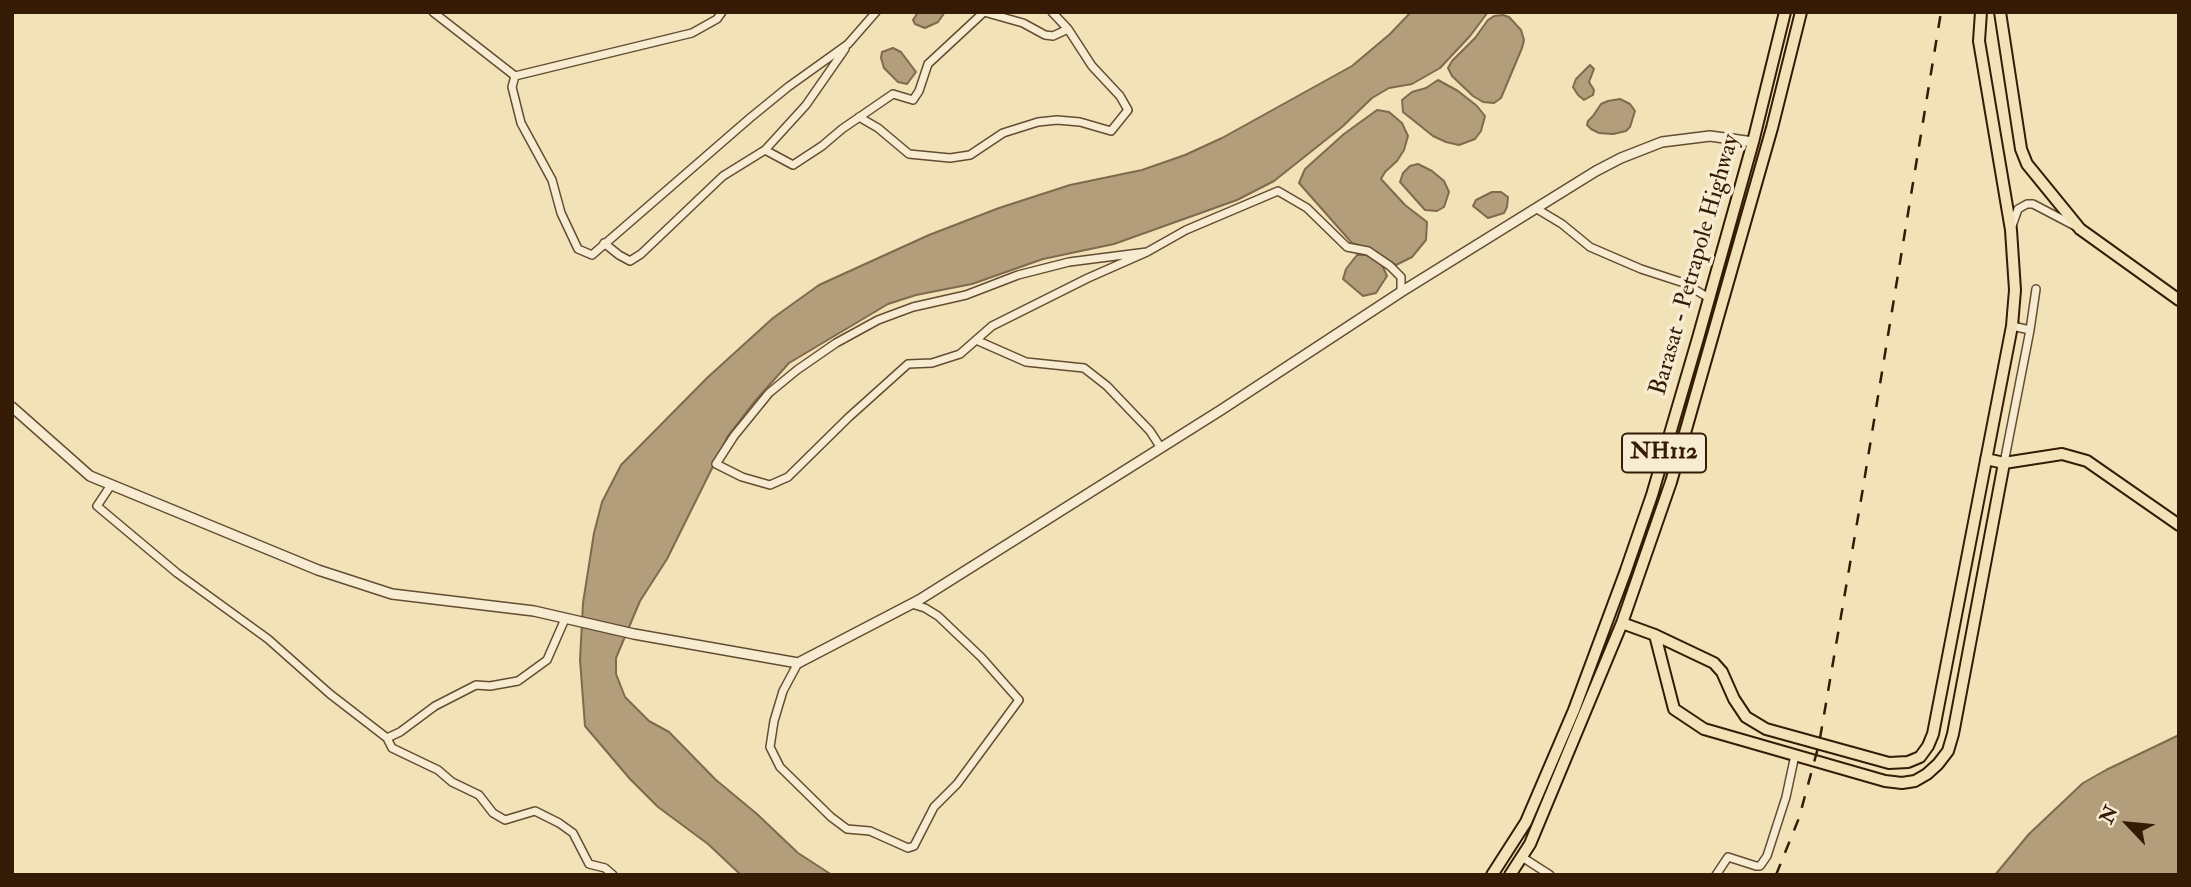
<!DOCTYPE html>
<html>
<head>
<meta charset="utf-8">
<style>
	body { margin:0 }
	#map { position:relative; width:2191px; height:887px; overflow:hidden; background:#f2e2b8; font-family:"IM FELL Double Pica",serif }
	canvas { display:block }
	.frame { position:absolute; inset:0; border:14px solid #351a05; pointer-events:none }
	.north { position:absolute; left:2093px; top:789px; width:70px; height:70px; -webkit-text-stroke:5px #f7ecd1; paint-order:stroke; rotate:296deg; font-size:19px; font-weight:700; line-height:28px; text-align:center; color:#351a05 }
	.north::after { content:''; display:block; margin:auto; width:24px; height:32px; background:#351a05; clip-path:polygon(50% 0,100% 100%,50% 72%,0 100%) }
</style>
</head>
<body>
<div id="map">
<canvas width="2191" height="887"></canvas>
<div class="frame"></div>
<div class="north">N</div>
</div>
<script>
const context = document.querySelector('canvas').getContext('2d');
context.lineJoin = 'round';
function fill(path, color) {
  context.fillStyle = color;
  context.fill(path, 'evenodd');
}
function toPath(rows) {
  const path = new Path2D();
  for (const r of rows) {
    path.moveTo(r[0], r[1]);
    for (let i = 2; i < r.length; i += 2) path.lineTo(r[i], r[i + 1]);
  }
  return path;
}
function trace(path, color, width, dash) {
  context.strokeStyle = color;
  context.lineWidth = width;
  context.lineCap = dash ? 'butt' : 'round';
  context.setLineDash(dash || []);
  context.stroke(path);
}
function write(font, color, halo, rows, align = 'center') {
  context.font = font + ' "IM FELL Double Pica",serif';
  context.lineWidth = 7;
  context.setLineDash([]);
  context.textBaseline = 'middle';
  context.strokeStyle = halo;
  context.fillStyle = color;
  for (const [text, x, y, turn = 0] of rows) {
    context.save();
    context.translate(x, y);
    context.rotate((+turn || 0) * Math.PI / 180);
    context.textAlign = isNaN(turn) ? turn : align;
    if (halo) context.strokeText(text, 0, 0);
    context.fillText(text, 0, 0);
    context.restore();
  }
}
const water = toPath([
	[918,12,945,12,938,22,925,28,915,24,913,20,918,12],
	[1411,12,1488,12,1470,36,1440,68,1412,84,1389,88,1372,98,1342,127,1274,181,1237,200,1114,244,1043,259,972,284,916,295,888,304,789,363,755,401,728,436,667,559,640,601,616,658,616,674,625,697,649,721,669,732,716,780,757,814,798,853,832,875,741,875,708,844,658,807,630,779,585,726,580,660,583,603,594,533,602,502,621,465,708,377,773,318,819,285,929,235,999,208,1070,185,1142,170,1185,155,1222,138,1352,66,1390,34,1411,12],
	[1503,15,1509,17,1521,30,1524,40,1522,48,1501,98,1494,103,1483,102,1473,96,1452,76,1448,68,1452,61,1475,38,1488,20,1494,16,1503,15],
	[893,48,901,52,916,72,907,84,898,82,884,68,881,58,882,52,893,48],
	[1590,65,1594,69,1589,82,1594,90,1593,95,1584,100,1578,95,1573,87,1576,79,1590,65],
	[1438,80,1458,91,1477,106,1485,116,1481,131,1475,139,1459,145,1446,142,1433,136,1403,112,1402,100,1412,92,1426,88,1438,80],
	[1620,99,1630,104,1635,111,1630,127,1626,131,1613,134,1599,133,1591,129,1587,125,1588,121,1593,116,1601,104,1608,101,1620,99],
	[1377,110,1389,112,1402,123,1408,136,1404,150,1397,161,1385,172,1381,179,1405,205,1427,222,1426,240,1412,257,1396,265,1378,253,1352,243,1299,183,1305,169,1344,134,1377,110],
	[1418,164,1432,171,1444,181,1449,192,1444,207,1437,211,1425,210,1400,182,1403,173,1410,166,1418,164],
	[1492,192,1501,192,1508,197,1507,207,1504,213,1488,218,1473,206,1476,200,1492,192],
	[1357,255,1366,255,1377,260,1383,267,1387,276,1376,293,1363,296,1343,279,1346,269,1357,255],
	[2179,735,2179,875,1995,875,2029,834,2083,783,2106,770,2179,735]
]);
fill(water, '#b29e7b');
trace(water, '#80694c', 2);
const minor = toPath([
	[433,12,515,76,692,33,717,19,722,12],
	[515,76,512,87,521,123,552,180,561,213,578,249,592,255,750,118,788,87,848,44,876,12],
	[859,117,878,128,909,154,950,158,970,155,1003,133,1038,122,1057,120,1080,122,1111,131,1128,110,1120,96,1092,66,1068,29,1052,12],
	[765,150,793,165,822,146,842,129,893,94,913,100,919,91,928,64,984,12,1023,23,1045,35,1053,36,1068,29],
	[1537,209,1562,224,1590,247,1641,269,1684,283,1709,298],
	[2012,226,2018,209,2027,204,2033,204,2075,226],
	[604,243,619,255,630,261,641,254,723,176,765,150,806,105,845,49],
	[1147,252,1069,262,1018,275,966,295,913,307,878,320,836,343,797,370,769,393,734,436,716,464,742,477,770,485,788,477,849,417,908,364,932,363,960,354,992,326,1088,278,1147,252,1186,230,1278,191,1307,208,1347,247,1368,251,1390,266,1401,277,1401,292],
	[2012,326,2030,330],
	[976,340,1026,362,1084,368,1107,386,1150,431,1161,448],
	[2004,463,2030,330,2036,289],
	[111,485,97,506,177,573,268,639,330,694,387,738,400,732,435,706,476,685,490,686,518,681,547,660,565,619],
	[798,663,783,691,774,721,770,747,780,767,831,817,847,829,870,831,908,848,914,846,934,807,957,784,1019,700,981,657,938,616,925,608,912,604],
	[387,738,392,748,438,770,452,782,479,795,493,813,505,820,535,811,559,823,573,833,589,864,605,868,613,875],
	[1522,857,1550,875],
	[1716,875,1728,857,1756,866,1760,866,1767,856,1786,797,1795,755]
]);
const tertiary = toPath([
	[12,407,90,476,318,570,392,594,534,611,634,634,798,663,919,600,1221,410,1401,292,1596,171,1621,158,1662,142,1710,136,1753,142]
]);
const trunk = toPath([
	[2000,12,2021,149,2027,164,2080,229,2179,300],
	[1986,459,2004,463,2062,454,2087,461,2179,525],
	[1622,623,1655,635,1714,663,1722,672,1734,699,1746,717,1766,729,1889,763,1908,762,1920,757,1928,746,1933,734,2012,326,2015,290,2011,230,1979,41,1981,12],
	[1655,635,1674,709,1704,729,1885,781,1902,783,1915,781,1927,774,1938,764,1948,751,1953,734,2004,463],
	[1492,875,1526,822,1574,710,1625,573,1652,495,1698,338,1753,142,1785,12],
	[1510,875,1530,844,1622,623,1671,482,1772,128,1801,12]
]);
trace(minor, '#644c32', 10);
trace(tertiary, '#644c32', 12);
trace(trunk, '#351a05', 14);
trace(minor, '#f7ecd1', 7);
trace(tertiary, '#f7ecd1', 9);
trace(trunk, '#f2e2b8', 10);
trace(toPath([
	[1776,875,1799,818,1819,744,1862,494,1941,12]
]), '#351a05', 2.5, [12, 12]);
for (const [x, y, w] of [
	[1664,453,84]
]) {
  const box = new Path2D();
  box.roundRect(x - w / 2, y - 19.5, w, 39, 5);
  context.fillStyle = '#f7ecd1';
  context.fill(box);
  trace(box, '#351a05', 2);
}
write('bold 23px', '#351a05', null, [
	["NH112",1664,453]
]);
write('24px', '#351a05', '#f7ecd1', [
	["Barasat - Petrapole Highway",1696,265,-74]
]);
</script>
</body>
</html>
